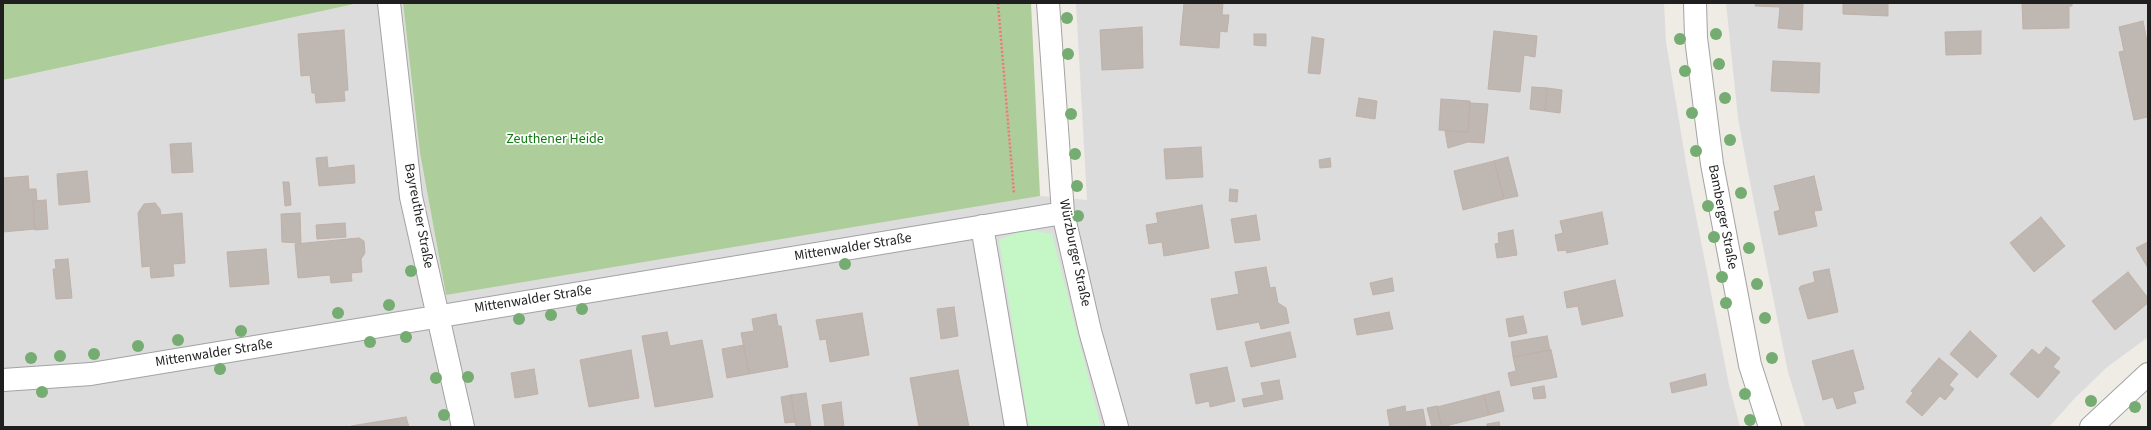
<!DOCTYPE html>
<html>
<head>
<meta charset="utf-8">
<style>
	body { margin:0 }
	#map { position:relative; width:2151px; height:430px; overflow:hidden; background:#efebe5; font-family:"Source Sans 3",sans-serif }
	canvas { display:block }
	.frame { position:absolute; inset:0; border:4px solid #1f1f1f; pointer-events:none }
</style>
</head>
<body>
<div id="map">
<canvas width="2151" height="430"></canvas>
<div class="frame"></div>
</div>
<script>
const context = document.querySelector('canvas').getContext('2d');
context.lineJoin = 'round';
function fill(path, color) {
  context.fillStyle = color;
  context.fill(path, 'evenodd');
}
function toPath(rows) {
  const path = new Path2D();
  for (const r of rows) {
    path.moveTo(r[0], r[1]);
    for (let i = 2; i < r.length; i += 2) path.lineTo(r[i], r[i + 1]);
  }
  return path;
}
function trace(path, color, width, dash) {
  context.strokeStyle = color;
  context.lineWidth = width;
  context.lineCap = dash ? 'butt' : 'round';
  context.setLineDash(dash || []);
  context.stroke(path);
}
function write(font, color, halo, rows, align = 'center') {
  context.font = font + ' "Source Sans 3",sans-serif';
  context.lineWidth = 3.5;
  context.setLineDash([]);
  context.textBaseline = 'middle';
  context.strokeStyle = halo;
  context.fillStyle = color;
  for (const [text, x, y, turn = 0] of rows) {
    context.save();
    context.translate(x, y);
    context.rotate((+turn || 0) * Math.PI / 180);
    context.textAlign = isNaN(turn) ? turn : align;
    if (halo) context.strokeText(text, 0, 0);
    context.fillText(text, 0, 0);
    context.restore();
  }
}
fill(toPath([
	[359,3,403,3,420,153,446,295,1040,196,1087,200,1076,3,1664,3,1666,42,1688,175,1729,385,1740,427,3,427,3,80],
	[1726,3,2148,3,2148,337,2106,368,2074,399,2049,427,1805,427,1788,372,1748,172,1738,118]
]), '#dddcdc');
fill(toPath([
	[3,3,359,3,3,80],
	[403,3,1031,3,1040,196,446,295,420,153]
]), '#adcd9b');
fill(toPath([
	[1025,229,1052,234,1101,427,1029,427,999,240]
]), '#c4f7c5');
const building = toPath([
	[1184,3,1223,3,1222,15,1229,15,1227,32,1220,31,1219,48,1180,45,1184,3],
	[1756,3,1803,3,1802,30,1778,28,1780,7,1755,6,1756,3],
	[1843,3,1888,3,1888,16,1843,14,1843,3],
	[2022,3,2072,3,2072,6,2069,6,2069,28,2023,29,2022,3],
	[2143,21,2148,46,2148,117,2134,120,2119,52,2124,51,2119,27,2143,21],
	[1142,27,1143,68,1102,70,1100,30,1142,27],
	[344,30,348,90,344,91,345,101,316,103,315,93,312,93,310,75,301,76,298,34,344,30],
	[1494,31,1537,36,1535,57,1524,55,1520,92,1488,89,1494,31],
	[1981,31,1981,54,1946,55,1945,32,1981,31],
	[1254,34,1266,34,1266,46,1254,45,1254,34],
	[1312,37,1324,39,1320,74,1308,73,1312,37],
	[1773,61,1820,63,1819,93,1771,91,1773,61],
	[1532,87,1547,88,1545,111,1530,109,1532,87],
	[1547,88,1562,90,1560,113,1545,111,1547,88],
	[1359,98,1377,101,1375,119,1356,116,1359,98],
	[1441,99,1470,101,1468,132,1439,130,1441,99],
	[1470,103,1488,104,1484,143,1468,142,1448,148,1445,131,1468,132,1470,103],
	[191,143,193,172,172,173,170,144,191,143],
	[1201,147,1203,177,1166,179,1164,149,1201,147],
	[327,157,328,168,354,165,355,183,319,186,316,158,327,157],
	[1508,157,1518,196,1504,199,1494,161,1508,157],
	[1330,158,1331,167,1320,168,1319,160,1330,158],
	[1494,161,1504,199,1463,210,1454,171,1494,161],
	[87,171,90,202,59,205,57,174,87,171],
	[28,176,29,189,36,189,37,201,33,201,35,229,3,232,3,178,28,176],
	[1814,176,1822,210,1814,211,1817,226,1779,235,1774,212,1780,210,1774,186,1814,176],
	[283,182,289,182,291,205,285,206,283,182],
	[1230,189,1238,190,1237,202,1229,201,1230,189],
	[46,200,48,229,35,230,33,201,46,200],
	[155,203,160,209,161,215,182,213,185,263,173,264,174,276,151,278,150,266,142,267,138,213,144,204,155,203],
	[1202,205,1209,248,1164,256,1162,242,1149,244,1146,225,1158,223,1156,213,1202,205],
	[1602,212,1608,244,1567,253,1566,250,1558,251,1555,235,1563,233,1560,221,1602,212],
	[300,213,301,243,282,242,281,214,300,213],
	[1256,215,1260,240,1235,243,1231,219,1256,215],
	[2041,217,2065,246,2034,272,2010,243,2041,217],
	[345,223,346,237,317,239,316,225,345,223],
	[1513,230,1517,255,1497,258,1495,244,1499,243,1498,233,1513,230],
	[359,238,364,241,365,253,361,259,362,272,351,273,352,281,331,283,330,275,298,278,295,244,359,238],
	[2148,242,2148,268,2136,248,2148,242],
	[266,249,269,284,230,287,227,252,266,249],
	[68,259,72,298,56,299,53,269,56,269,55,260,68,259],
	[1266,267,1270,288,1275,287,1278,303,1286,308,1289,323,1261,329,1259,322,1217,330,1211,299,1239,294,1235,272,1266,267],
	[1829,269,1838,312,1808,319,1799,288,1801,286,1815,282,1813,272,1829,269],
	[2128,272,2148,298,2148,303,2115,330,2092,301,2128,272],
	[1392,278,1394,291,1373,295,1370,283,1392,278],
	[1615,280,1623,316,1582,325,1578,306,1567,308,1564,292,1615,280],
	[954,307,958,336,941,339,937,309,954,307],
	[1389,312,1393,329,1357,335,1354,319,1389,312],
	[862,313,869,355,830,362,826,339,820,340,816,320,862,313],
	[776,314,778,326,781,326,788,367,749,374,741,333,754,331,752,319,776,314],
	[1523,316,1527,333,1509,337,1506,319,1523,316],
	[1970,331,1997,356,1977,378,1950,354,1970,331],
	[667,332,670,346,702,340,713,397,655,407,642,336,667,332],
	[1290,332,1296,357,1251,367,1245,342,1290,332],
	[1547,336,1550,350,1513,357,1511,342,1547,336],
	[744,345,749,374,727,378,722,349,744,345],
	[2046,347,2060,358,2053,367,2060,372,2038,398,2010,374,2032,349,2039,355,2046,347],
	[631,350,639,398,589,407,580,360,631,350],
	[1551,350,1557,377,1511,386,1508,373,1516,371,1513,357,1551,350],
	[1853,350,1864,389,1853,392,1856,403,1837,409,1833,397,1823,400,1812,361,1853,350],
	[1939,358,1958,374,1949,385,1954,389,1945,400,1940,396,1922,416,1906,402,1913,393,1911,391,1939,358],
	[1227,367,1235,401,1210,407,1209,401,1196,404,1190,374,1227,367],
	[534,369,538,394,515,398,511,373,534,369],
	[958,370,969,427,919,427,910,378,958,370],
	[1705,374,1707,385,1672,393,1670,383,1705,374],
	[1279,380,1283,399,1244,407,1242,399,1264,395,1261,383,1279,380],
	[1544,386,1546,398,1534,399,1532,388,1544,386],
	[1499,391,1504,411,1489,415,1484,395,1499,391],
	[806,393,811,427,796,427,791,395,806,393],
	[791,395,795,422,785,423,781,397,791,395],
	[1484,395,1489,415,1442,427,1437,407,1484,395],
	[841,402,844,427,825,427,822,405,841,402],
	[1405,406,1406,412,1423,409,1426,426,1390,427,1387,410,1405,406],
	[1437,406,1437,407,1442,427,1432,427,1427,408,1437,406],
	[406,417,409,427,352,427,351,426,406,417],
	[1499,422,1500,427,1487,427,1487,424,1499,422]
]);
fill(building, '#bfb7b2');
trace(building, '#c0b1a8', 1);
const minor = toPath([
	[389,3,411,197,463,427],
	[1048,3,1063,213,1090,331,1117,427],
	[1695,3,1696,38,1712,164,1750,365,1770,427],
	[982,226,1016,427],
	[3,380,91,374,1063,213],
	[2091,427,2148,374]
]);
trace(minor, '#a3a3a3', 24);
trace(toPath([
	[998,3,1014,194]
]), '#f57671', 2.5, [2, 2]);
trace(minor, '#fff', 22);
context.fillStyle = '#74ac71';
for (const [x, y] of [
	[1067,18],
	[1716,34],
	[1680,39],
	[1068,54],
	[1719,64],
	[1685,71],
	[1725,98],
	[1692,113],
	[1071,114],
	[1730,140],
	[1696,151],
	[1075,154],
	[1077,186],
	[1741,193],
	[1708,206],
	[1078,216],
	[1714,237],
	[1749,248],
	[845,264],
	[411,271],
	[1722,277],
	[1757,284],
	[1726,303],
	[389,305],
	[582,309],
	[338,313],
	[551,315],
	[1765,318],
	[519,319],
	[241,331],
	[406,337],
	[178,340],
	[370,342],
	[138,346],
	[94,354],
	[60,356],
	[31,358],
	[1772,358],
	[220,369],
	[468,377],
	[436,378],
	[42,392],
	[1745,394],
	[2091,401],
	[2135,407],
	[444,415],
	[1750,420]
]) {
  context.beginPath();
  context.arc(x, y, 6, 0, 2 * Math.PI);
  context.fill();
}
write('14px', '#107912', '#fff', [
	["Zeuthener Heide",555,140]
]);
write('14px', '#1f1f1f', '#fff', [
	["Bayreuther Straße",418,216,79],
	["Bamberger Straße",1722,217,79],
	["Mittenwalder Straße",853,248,-9],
	["Würzburger Straße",1074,253,78],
	["Mittenwalder Straße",533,300,-9],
	["Mittenwalder Straße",214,354,-9]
]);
</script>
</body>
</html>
